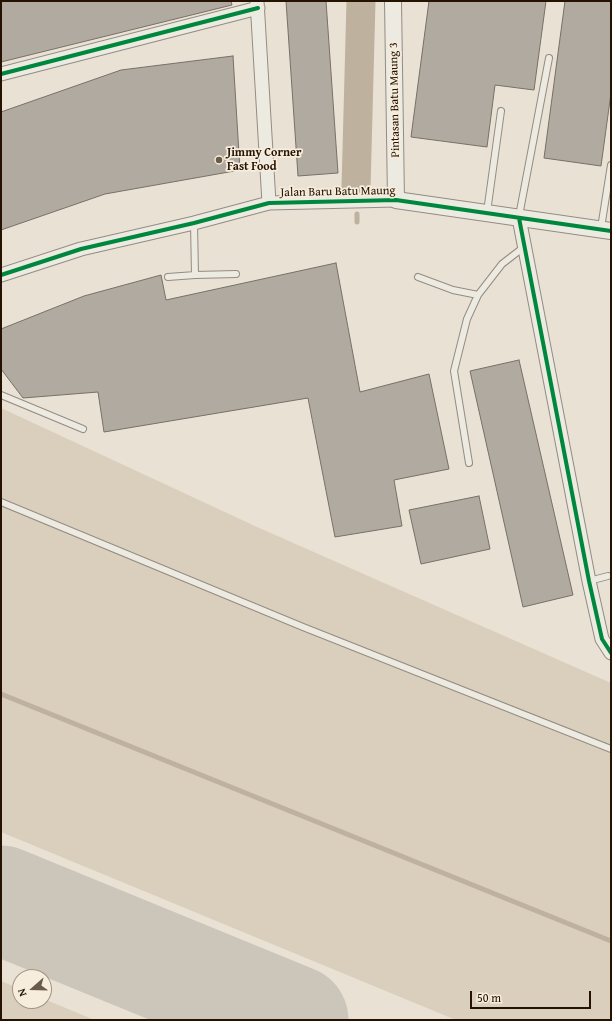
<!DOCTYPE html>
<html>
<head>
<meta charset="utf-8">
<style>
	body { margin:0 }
	#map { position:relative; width:612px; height:1021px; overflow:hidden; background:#e9e1d3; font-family:"Gentium Book Plus",serif }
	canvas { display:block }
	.frame { position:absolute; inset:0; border:2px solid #251201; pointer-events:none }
	.north { position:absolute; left:12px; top:969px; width:40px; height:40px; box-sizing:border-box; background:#f6eddd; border:1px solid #a29585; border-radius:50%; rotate:250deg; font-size:11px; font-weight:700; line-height:16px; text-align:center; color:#251201 }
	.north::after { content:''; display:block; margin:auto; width:14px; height:18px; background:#6a5a4a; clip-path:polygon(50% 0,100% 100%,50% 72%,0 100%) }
	.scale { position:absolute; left:470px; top:991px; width:121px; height:18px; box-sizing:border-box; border:2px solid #251201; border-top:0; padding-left:5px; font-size:12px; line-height:14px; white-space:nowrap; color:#251201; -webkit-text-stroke:3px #f6eddd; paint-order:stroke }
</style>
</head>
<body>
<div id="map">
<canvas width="612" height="1021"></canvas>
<div class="frame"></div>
<div class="north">N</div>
<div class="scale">50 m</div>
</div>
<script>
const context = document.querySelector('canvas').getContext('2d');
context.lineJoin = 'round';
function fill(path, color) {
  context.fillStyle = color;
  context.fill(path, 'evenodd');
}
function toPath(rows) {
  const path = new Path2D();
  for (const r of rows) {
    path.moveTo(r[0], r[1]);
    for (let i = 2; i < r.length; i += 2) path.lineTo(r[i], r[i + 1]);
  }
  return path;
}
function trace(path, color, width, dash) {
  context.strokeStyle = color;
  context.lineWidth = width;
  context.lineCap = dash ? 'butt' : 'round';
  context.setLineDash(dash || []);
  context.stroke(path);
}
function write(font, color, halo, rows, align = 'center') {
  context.font = font + ' "Gentium Book Plus",serif';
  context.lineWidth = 3.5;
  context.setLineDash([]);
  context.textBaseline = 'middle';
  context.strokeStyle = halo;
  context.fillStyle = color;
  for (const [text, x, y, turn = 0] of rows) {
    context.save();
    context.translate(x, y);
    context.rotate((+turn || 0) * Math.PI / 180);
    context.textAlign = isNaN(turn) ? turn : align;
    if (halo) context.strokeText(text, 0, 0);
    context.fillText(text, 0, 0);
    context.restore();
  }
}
fill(toPath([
	[1,408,257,527,611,683,611,1020,456,1020,1,832],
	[1,981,20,989,20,1001,44,1001,44,999,92,1019,91,1020,1,1020]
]), '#dacebc');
trace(toPath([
	[357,214,357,222],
	[1,694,611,941]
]), '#beb19d', 5);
trace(toPath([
	[356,188,361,1]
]), '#beb19d', 29);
trace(toPath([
	[1,900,294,1020]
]), '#ccc6ba', 109);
const building = toPath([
	[1,1,231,1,232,5,1,62,1,1],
	[286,1,326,1,338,173,298,176,286,1],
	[429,1,546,1,534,90,495,85,487,147,411,137,429,1],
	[565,1,611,1,611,93,601,166,544,158,565,1],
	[233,56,240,170,105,194,1,230,1,112,121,70,233,56],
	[336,263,360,392,429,374,449,469,394,480,402,526,335,537,308,398,104,432,98,392,23,398,1,369,1,329,84,296,161,275,166,300,336,263],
	[519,360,573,595,523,607,470,371,519,360],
	[479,496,490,549,421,564,409,510,479,496]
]);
fill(building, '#b1aaa0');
trace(building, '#777066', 1);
const service = toPath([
	[487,212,501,111],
	[519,216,549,58],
	[601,228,611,165],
	[195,275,236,274],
	[168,277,195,275,194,223],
	[418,277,453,290,478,295],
	[1,395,83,429],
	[469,463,454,371,467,319,478,295,502,264,524,247],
	[1,502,303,627,611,749],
	[589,581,608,576]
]);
const minor = toPath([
	[257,1,269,203],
	[1,74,258,8],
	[519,218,589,581,602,639,611,653],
	[1,275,81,249,194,223,269,203,396,200]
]);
const tertiary = toPath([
	[393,1,396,200,611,231]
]);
trace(service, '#938c82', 8);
trace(minor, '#938c82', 15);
trace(tertiary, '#938c82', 18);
trace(service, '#edeae2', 6);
trace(minor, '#edeae2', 13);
trace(tertiary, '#edeae2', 16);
trace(toPath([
	[1,74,258,8],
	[519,218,589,581,602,639,611,653],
	[1,275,81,249,194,223,269,203,396,200,611,231]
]), '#00873e', 4);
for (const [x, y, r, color] of [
	[219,160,4,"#6a5a4a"]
]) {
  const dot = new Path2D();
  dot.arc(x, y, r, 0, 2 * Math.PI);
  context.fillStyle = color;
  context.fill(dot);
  trace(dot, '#f6eddd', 1.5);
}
write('12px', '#251201', '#f6eddd', [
	["Pintasan Batu Maung 3",395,100,-91],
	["Jalan Baru Batu Maung",338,192,-1]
]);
write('bold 12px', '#251201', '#f6eddd', [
	["Jimmy Corner",227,153],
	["Fast Food",227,167]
], 'left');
</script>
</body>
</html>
